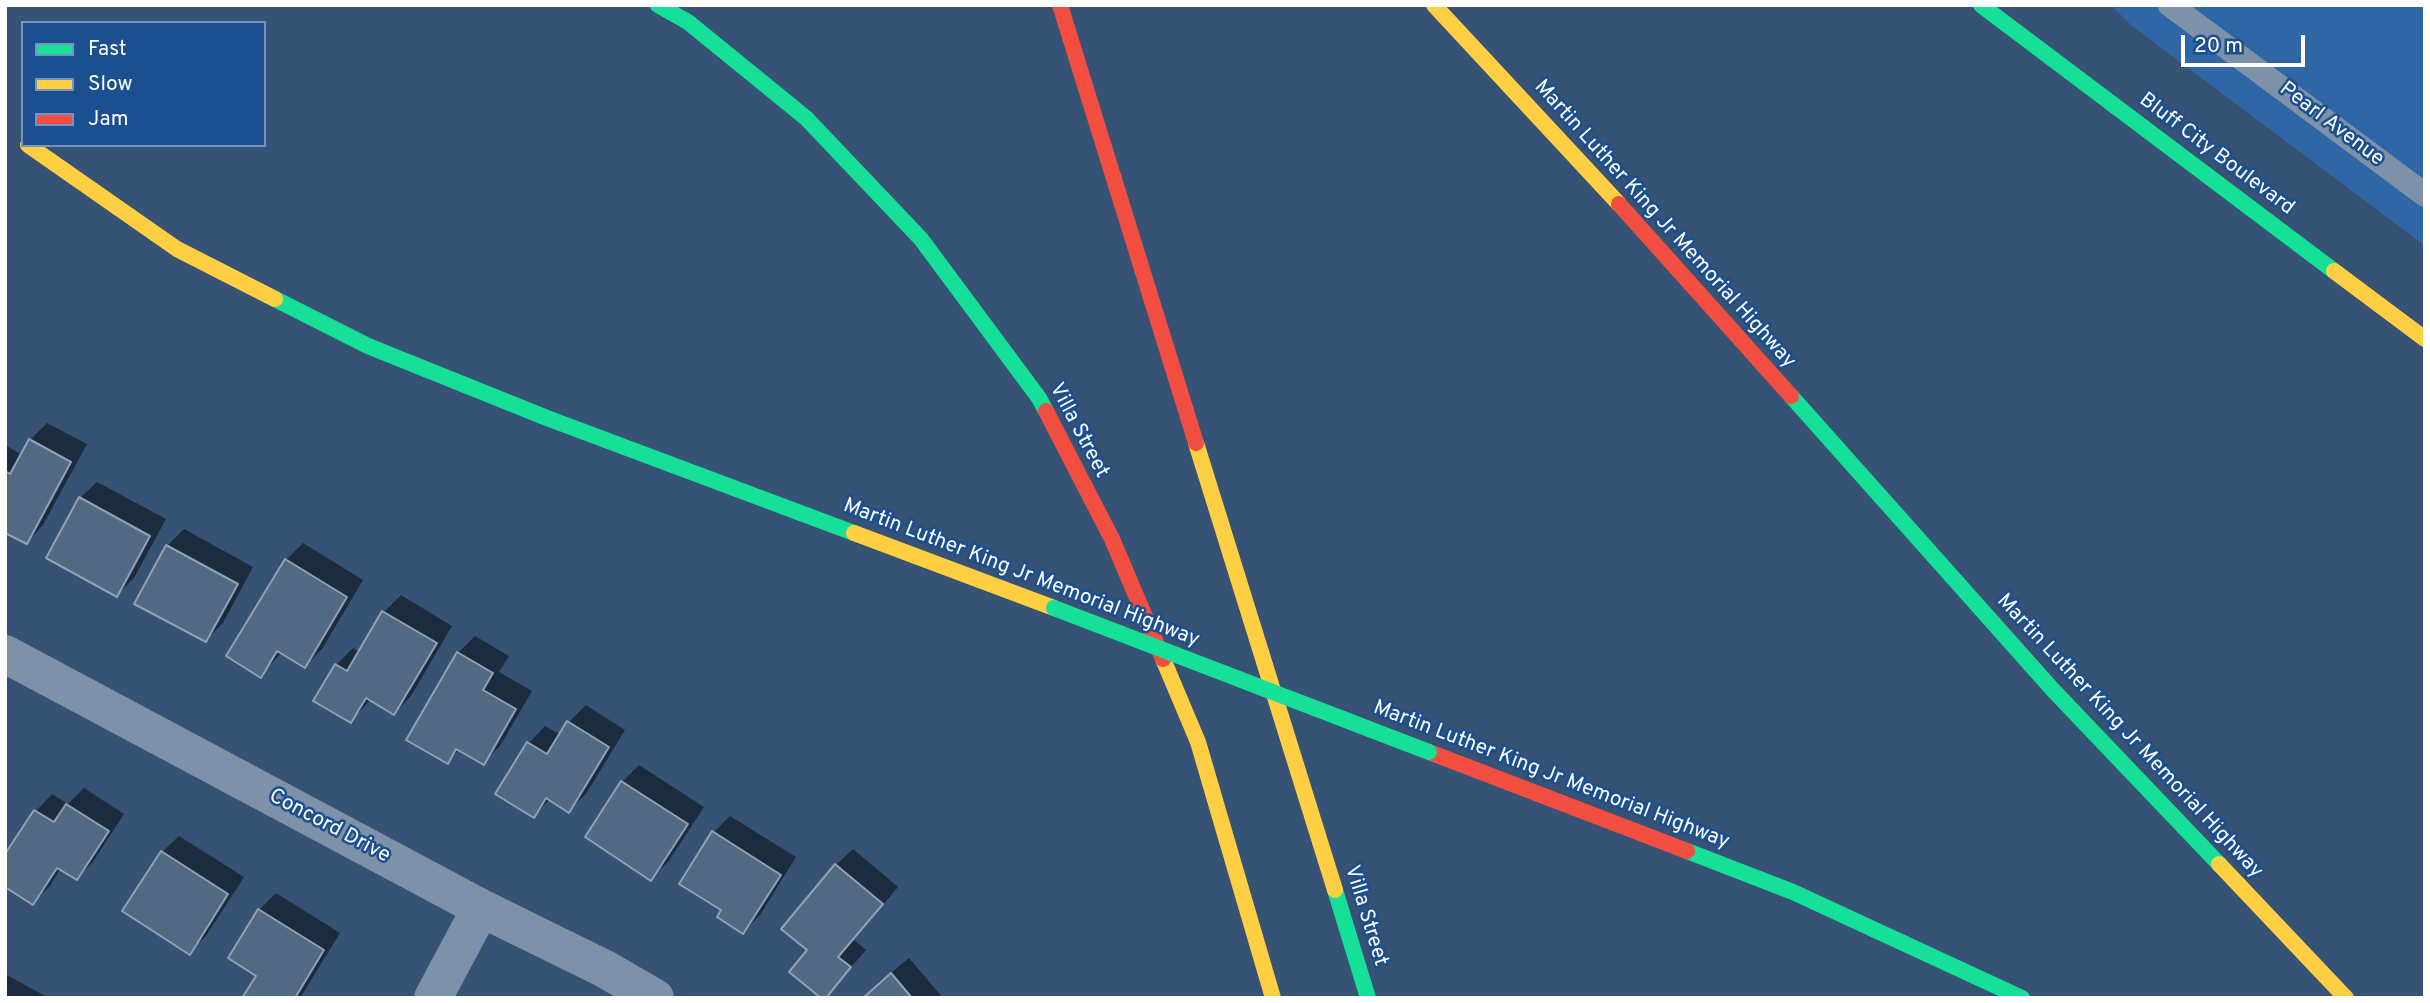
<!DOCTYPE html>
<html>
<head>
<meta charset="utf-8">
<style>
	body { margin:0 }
	#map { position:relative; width:2430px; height:1003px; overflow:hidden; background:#365274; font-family:Overpass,sans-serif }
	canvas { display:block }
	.frame { position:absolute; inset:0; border:7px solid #fff; pointer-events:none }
	.legend { position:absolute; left:21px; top:21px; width:245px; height:126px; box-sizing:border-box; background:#1b4f8f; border:2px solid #7695bc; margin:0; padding:9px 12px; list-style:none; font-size:21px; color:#fff }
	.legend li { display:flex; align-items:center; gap:14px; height:35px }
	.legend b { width:35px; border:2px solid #7695bc }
	.scale { position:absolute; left:2181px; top:35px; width:124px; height:32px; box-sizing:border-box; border:4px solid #fff; border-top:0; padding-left:9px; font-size:21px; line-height:24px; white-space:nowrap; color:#fff; -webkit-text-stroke:5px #1b4f8f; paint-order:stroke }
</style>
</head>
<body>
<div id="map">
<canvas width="2430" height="1003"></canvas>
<div class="frame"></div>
<ul class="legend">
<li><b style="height:9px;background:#16e098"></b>Fast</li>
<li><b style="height:9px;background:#ffcf43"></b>Slow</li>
<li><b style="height:9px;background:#f24e42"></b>Jam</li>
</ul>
<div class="scale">20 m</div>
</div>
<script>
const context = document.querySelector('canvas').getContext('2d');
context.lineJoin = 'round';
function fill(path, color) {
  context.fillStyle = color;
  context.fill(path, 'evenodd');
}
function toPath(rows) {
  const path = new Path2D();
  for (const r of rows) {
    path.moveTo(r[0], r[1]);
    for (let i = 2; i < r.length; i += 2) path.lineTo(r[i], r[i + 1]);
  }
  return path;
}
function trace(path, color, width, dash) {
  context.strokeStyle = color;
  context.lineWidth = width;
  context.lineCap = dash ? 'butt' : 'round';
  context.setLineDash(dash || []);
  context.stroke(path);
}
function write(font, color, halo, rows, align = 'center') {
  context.font = font + ' Overpass,sans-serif';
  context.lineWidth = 5;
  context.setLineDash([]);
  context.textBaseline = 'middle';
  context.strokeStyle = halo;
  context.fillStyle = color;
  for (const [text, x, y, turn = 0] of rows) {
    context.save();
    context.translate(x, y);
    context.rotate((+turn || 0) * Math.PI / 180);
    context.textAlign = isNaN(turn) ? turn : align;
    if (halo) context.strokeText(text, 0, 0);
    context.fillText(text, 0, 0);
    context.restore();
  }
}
fill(toPath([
	[2111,5,2425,5,2425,246,2132,26]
]), '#2f66a5');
fill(toPath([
	[47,423,87,444,43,525,27,542,5,531,5,445,22,455,30,440],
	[97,482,166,519,134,578,117,595,80,498],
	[184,529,253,567,223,623,206,640,167,546],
	[303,543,363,580,322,649,305,666,282,652,261,675,286,560],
	[401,595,452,626,411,696,394,713,371,699,351,721,336,665,353,648,360,652,384,612],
	[475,636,509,656,499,672,532,691,500,746,483,763,460,749,448,761,458,653],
	[586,705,625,730,586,794,569,810,550,799,534,815,498,793,529,743,545,726,561,735,569,722],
	[639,765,704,807,668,862,651,878,587,837,622,782],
	[84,788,124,814,93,862,77,878,61,868,50,886,33,903,5,858,36,811,52,794,68,804],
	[730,816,796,857,760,915,743,932,723,910,713,833],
	[179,836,244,877,206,936,189,952,162,852],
	[853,849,898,887,854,940,866,950,824,998,810,949,836,865],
	[276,893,340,933,300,998,244,998,258,975,259,910],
	[909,958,943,998,863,998,865,995],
	[5,974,49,998,5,998]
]), '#0007');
const building = toPath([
	[29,439,71,462,27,544,5,533,5,471,10,474,29,439],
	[79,497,150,536,117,597,46,558,79,497],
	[166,545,238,584,206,642,134,604,166,545],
	[285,559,347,597,305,668,277,651,261,678,226,656,285,559],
	[382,611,437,643,394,715,366,698,351,723,313,701,335,664,347,671,382,611],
	[457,652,493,673,483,690,516,709,484,765,456,749,448,764,406,740,457,652],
	[567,721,609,747,569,813,546,798,534,818,495,794,527,742,547,754,567,721],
	[621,781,688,824,651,881,585,837,621,781],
	[66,804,109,831,77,880,57,868,33,905,5,887,5,854,34,810,54,822,66,804],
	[712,831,781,875,743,934,717,917,721,910,679,884,712,831],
	[161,851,228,894,190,955,122,911,161,851],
	[835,864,883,904,838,957,851,967,826,998,821,998,789,972,807,950,781,929,835,864],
	[258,909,324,950,295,998,242,998,256,976,228,958,258,909],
	[891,973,912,998,863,998,891,973]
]);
fill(building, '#526984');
trace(building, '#92a2b6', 2);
trace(toPath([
	[2170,5,2425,195]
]), '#7d92a8', 24);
trace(toPath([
	[5,654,481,908,605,969,655,998],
	[433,998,481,908]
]), '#7d92a8', 38);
trace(toPath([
	[658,5,688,22,806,118,921,239,1039,398,1046,411],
	[1981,5,2334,271],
	[275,299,368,346,547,418,854,533],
	[1791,396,2053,690,2219,864],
	[1687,851,1793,892,2022,998],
	[1335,890,1368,998]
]), '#16e098', 16);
trace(toPath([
	[1434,5,1619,204],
	[28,145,177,249,275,299],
	[2334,271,2425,339],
	[1196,443,1335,890],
	[854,533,1054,608],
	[1163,659,1198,742,1273,998],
	[2219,864,2346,998]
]), '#ffcf43', 16);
trace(toPath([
	[1060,5,1196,443],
	[1619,204,1791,396],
	[1046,411,1112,539,1163,659],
	[1429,752,1687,851]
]), '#f24e42', 16);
trace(toPath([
	[1054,608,1429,752]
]), '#16e098', 16);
write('21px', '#fff', '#1b4f8f', [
	["Pearl Avenue",2331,125,37],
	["Bluff City Boulevard",2216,155,37],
	["Martin Luther King Jr Memorial Highway",1664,225,48],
	["Villa Street",1078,431,62],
	["Martin Luther King Jr Memorial Highway",1021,574,21],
	["Martin Luther King Jr Memorial Highway",2129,737,47],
	["Martin Luther King Jr Memorial Highway",1551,776,21],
	["Concord Drive",329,827,28],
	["Villa Street",1365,916,73]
]);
</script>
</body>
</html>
